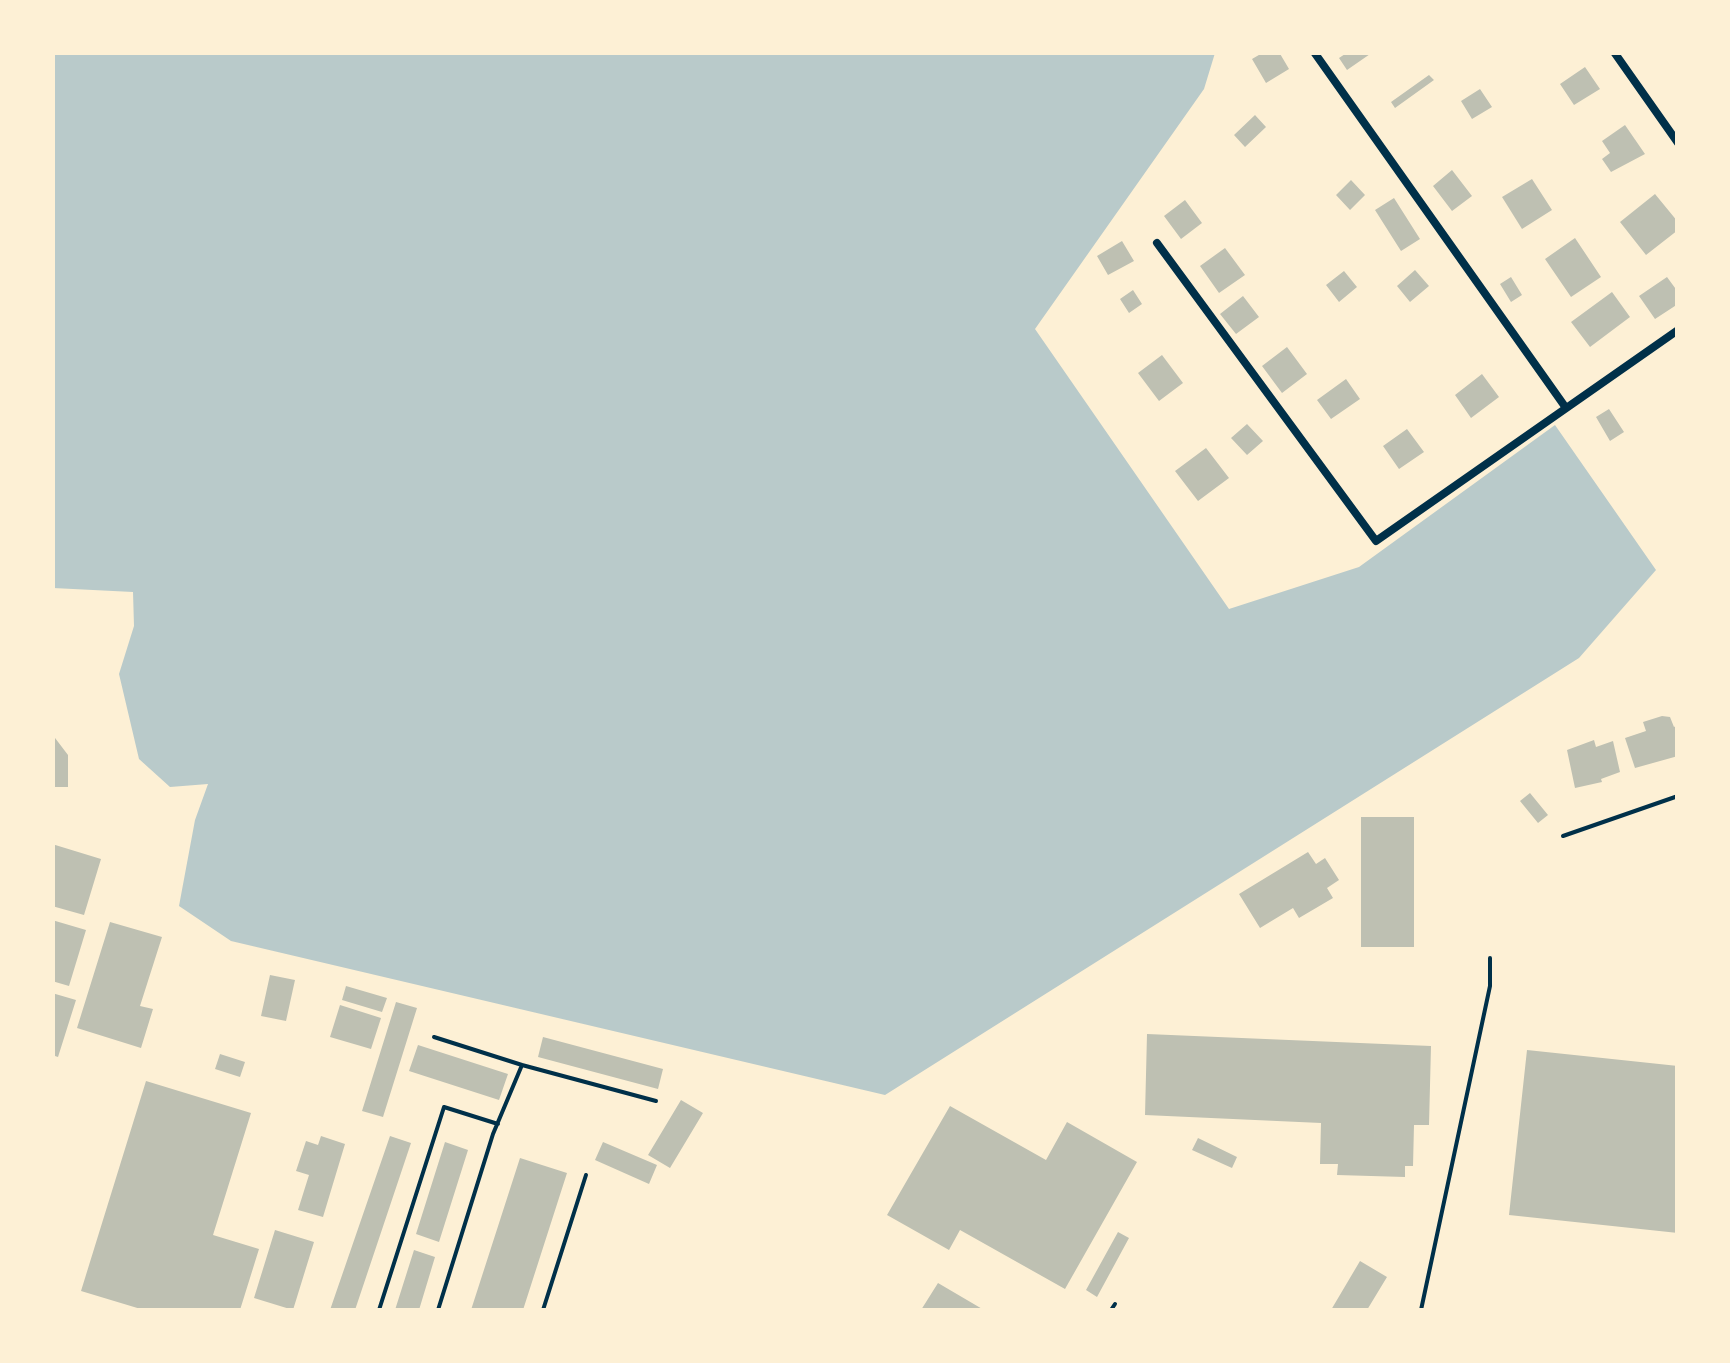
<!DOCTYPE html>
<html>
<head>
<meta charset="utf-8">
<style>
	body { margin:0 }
	#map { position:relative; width:1730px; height:1363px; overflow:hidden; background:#fdf0d5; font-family:"Sofia Sans Condensed",sans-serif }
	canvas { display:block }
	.frame { position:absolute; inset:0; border:55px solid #fdf0d5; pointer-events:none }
</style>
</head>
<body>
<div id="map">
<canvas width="1730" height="1363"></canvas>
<div class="frame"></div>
</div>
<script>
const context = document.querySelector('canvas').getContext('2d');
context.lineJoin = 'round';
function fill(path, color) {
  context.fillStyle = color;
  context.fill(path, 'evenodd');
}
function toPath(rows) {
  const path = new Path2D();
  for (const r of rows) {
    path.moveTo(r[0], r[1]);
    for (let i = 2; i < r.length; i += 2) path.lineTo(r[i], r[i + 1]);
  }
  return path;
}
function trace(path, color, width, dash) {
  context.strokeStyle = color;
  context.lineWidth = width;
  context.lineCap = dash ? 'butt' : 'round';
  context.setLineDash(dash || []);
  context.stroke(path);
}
fill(toPath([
	[52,53,1215,53,1204,89,1035,329,1229,609,1359,567,1555,425,1656,570,1579,658,885,1095,231,941,179,906,195,820,208,784,170,787,139,759,119,674,134,626,133,592,53,588]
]), '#b9caca');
fill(toPath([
	[1264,52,1279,52,1289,69,1266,83,1252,59],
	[1348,52,1373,52,1347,70,1339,58],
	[1585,67,1600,89,1574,105,1560,84],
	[1429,75,1434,80,1395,108,1391,102],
	[1480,89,1492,107,1472,119,1461,101],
	[1255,115,1266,127,1245,147,1234,135],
	[1625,125,1645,154,1611,172,1602,159,1610,153,1602,141],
	[1452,170,1472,196,1452,211,1433,186],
	[1532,179,1552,210,1522,229,1502,197],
	[1351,180,1365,195,1350,210,1336,195],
	[1655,194,1678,222,1678,230,1646,255,1620,222],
	[1394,198,1420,239,1401,251,1375,210],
	[1185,200,1202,223,1181,239,1164,216],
	[1575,238,1601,277,1571,297,1545,259],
	[1122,241,1134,261,1108,275,1097,256],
	[1225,248,1245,275,1219,293,1200,266],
	[1415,270,1429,286,1410,302,1397,286],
	[1344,271,1357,287,1339,302,1326,285],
	[1511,277,1522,295,1511,302,1500,284],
	[1667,277,1678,292,1678,304,1655,319,1639,296],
	[1133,290,1142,304,1129,313,1120,299],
	[1612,292,1630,317,1590,347,1571,322],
	[1243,296,1259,317,1236,334,1220,314],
	[1287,347,1307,374,1282,393,1262,366],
	[1162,355,1183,383,1159,401,1138,373],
	[1482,374,1499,397,1471,418,1455,395],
	[1346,379,1360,399,1331,419,1317,400],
	[1609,409,1624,432,1610,441,1596,417],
	[1247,424,1263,441,1247,455,1231,438],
	[1407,429,1424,452,1399,469,1383,446],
	[1206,448,1229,478,1198,501,1175,471],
	[1662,716,1670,717,1674,727,1678,725,1678,756,1635,768,1625,738,1646,731,1643,722],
	[52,734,68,755,68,787,52,787],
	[1594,740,1596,747,1613,741,1620,772,1601,779,1602,782,1575,788,1567,750],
	[1530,793,1548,815,1538,823,1520,801],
	[1361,817,1414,817,1414,947,1361,947],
	[52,844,101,859,84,915,52,906],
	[1308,852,1316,864,1325,858,1339,880,1327,888,1333,898,1299,918,1293,908,1260,928,1239,894],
	[52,920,86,930,69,986,52,981],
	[110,922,162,937,140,1006,153,1009,141,1048,77,1028],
	[270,975,295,980,286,1021,261,1016],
	[346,986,387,998,382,1012,342,1000],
	[52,993,76,1000,58,1057,52,1055],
	[396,1002,417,1008,383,1117,362,1111],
	[340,1005,381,1018,371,1049,330,1037],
	[1147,1034,1431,1046,1429,1125,1414,1125,1413,1166,1405,1166,1405,1177,1337,1175,1338,1164,1320,1164,1321,1123,1145,1115],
	[543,1037,663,1069,658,1089,538,1057],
	[418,1045,508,1074,499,1100,409,1071],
	[1527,1050,1678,1066,1678,1233,1509,1215],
	[220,1054,245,1062,240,1077,215,1069],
	[146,1081,251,1113,213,1235,259,1249,240,1310,144,1310,81,1291],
	[681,1100,703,1113,670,1168,648,1155],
	[950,1106,1046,1160,1067,1122,1137,1162,1065,1289,960,1230,949,1250,887,1215],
	[321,1136,345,1144,323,1217,298,1210,309,1175,296,1171,306,1141,318,1145],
	[390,1136,411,1143,355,1310,330,1310],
	[1198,1138,1237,1157,1232,1168,1192,1150],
	[445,1142,468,1150,439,1242,416,1234],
	[603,1142,657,1165,649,1184,595,1160],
	[520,1158,567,1173,523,1310,471,1310],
	[275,1230,314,1242,293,1310,254,1298],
	[1118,1232,1129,1238,1097,1297,1086,1290],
	[414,1250,435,1257,419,1310,395,1310],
	[1360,1261,1387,1277,1367,1310,1331,1310],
	[938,1283,984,1310,921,1310]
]), '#bec0b2');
trace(toPath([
	[1563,836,1678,796],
	[434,1037,522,1065,493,1134,438,1310],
	[522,1065,656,1101],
	[379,1310,444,1107,498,1124],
	[543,1310,586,1175],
	[1111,1310,1115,1304],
	[1421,1310,1490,986,1490,958]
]), '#003049', 4);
trace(toPath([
	[1314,52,1566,408],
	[1614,52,1678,143],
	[1157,243,1376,541,1678,330]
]), '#003049', 8);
</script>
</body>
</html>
